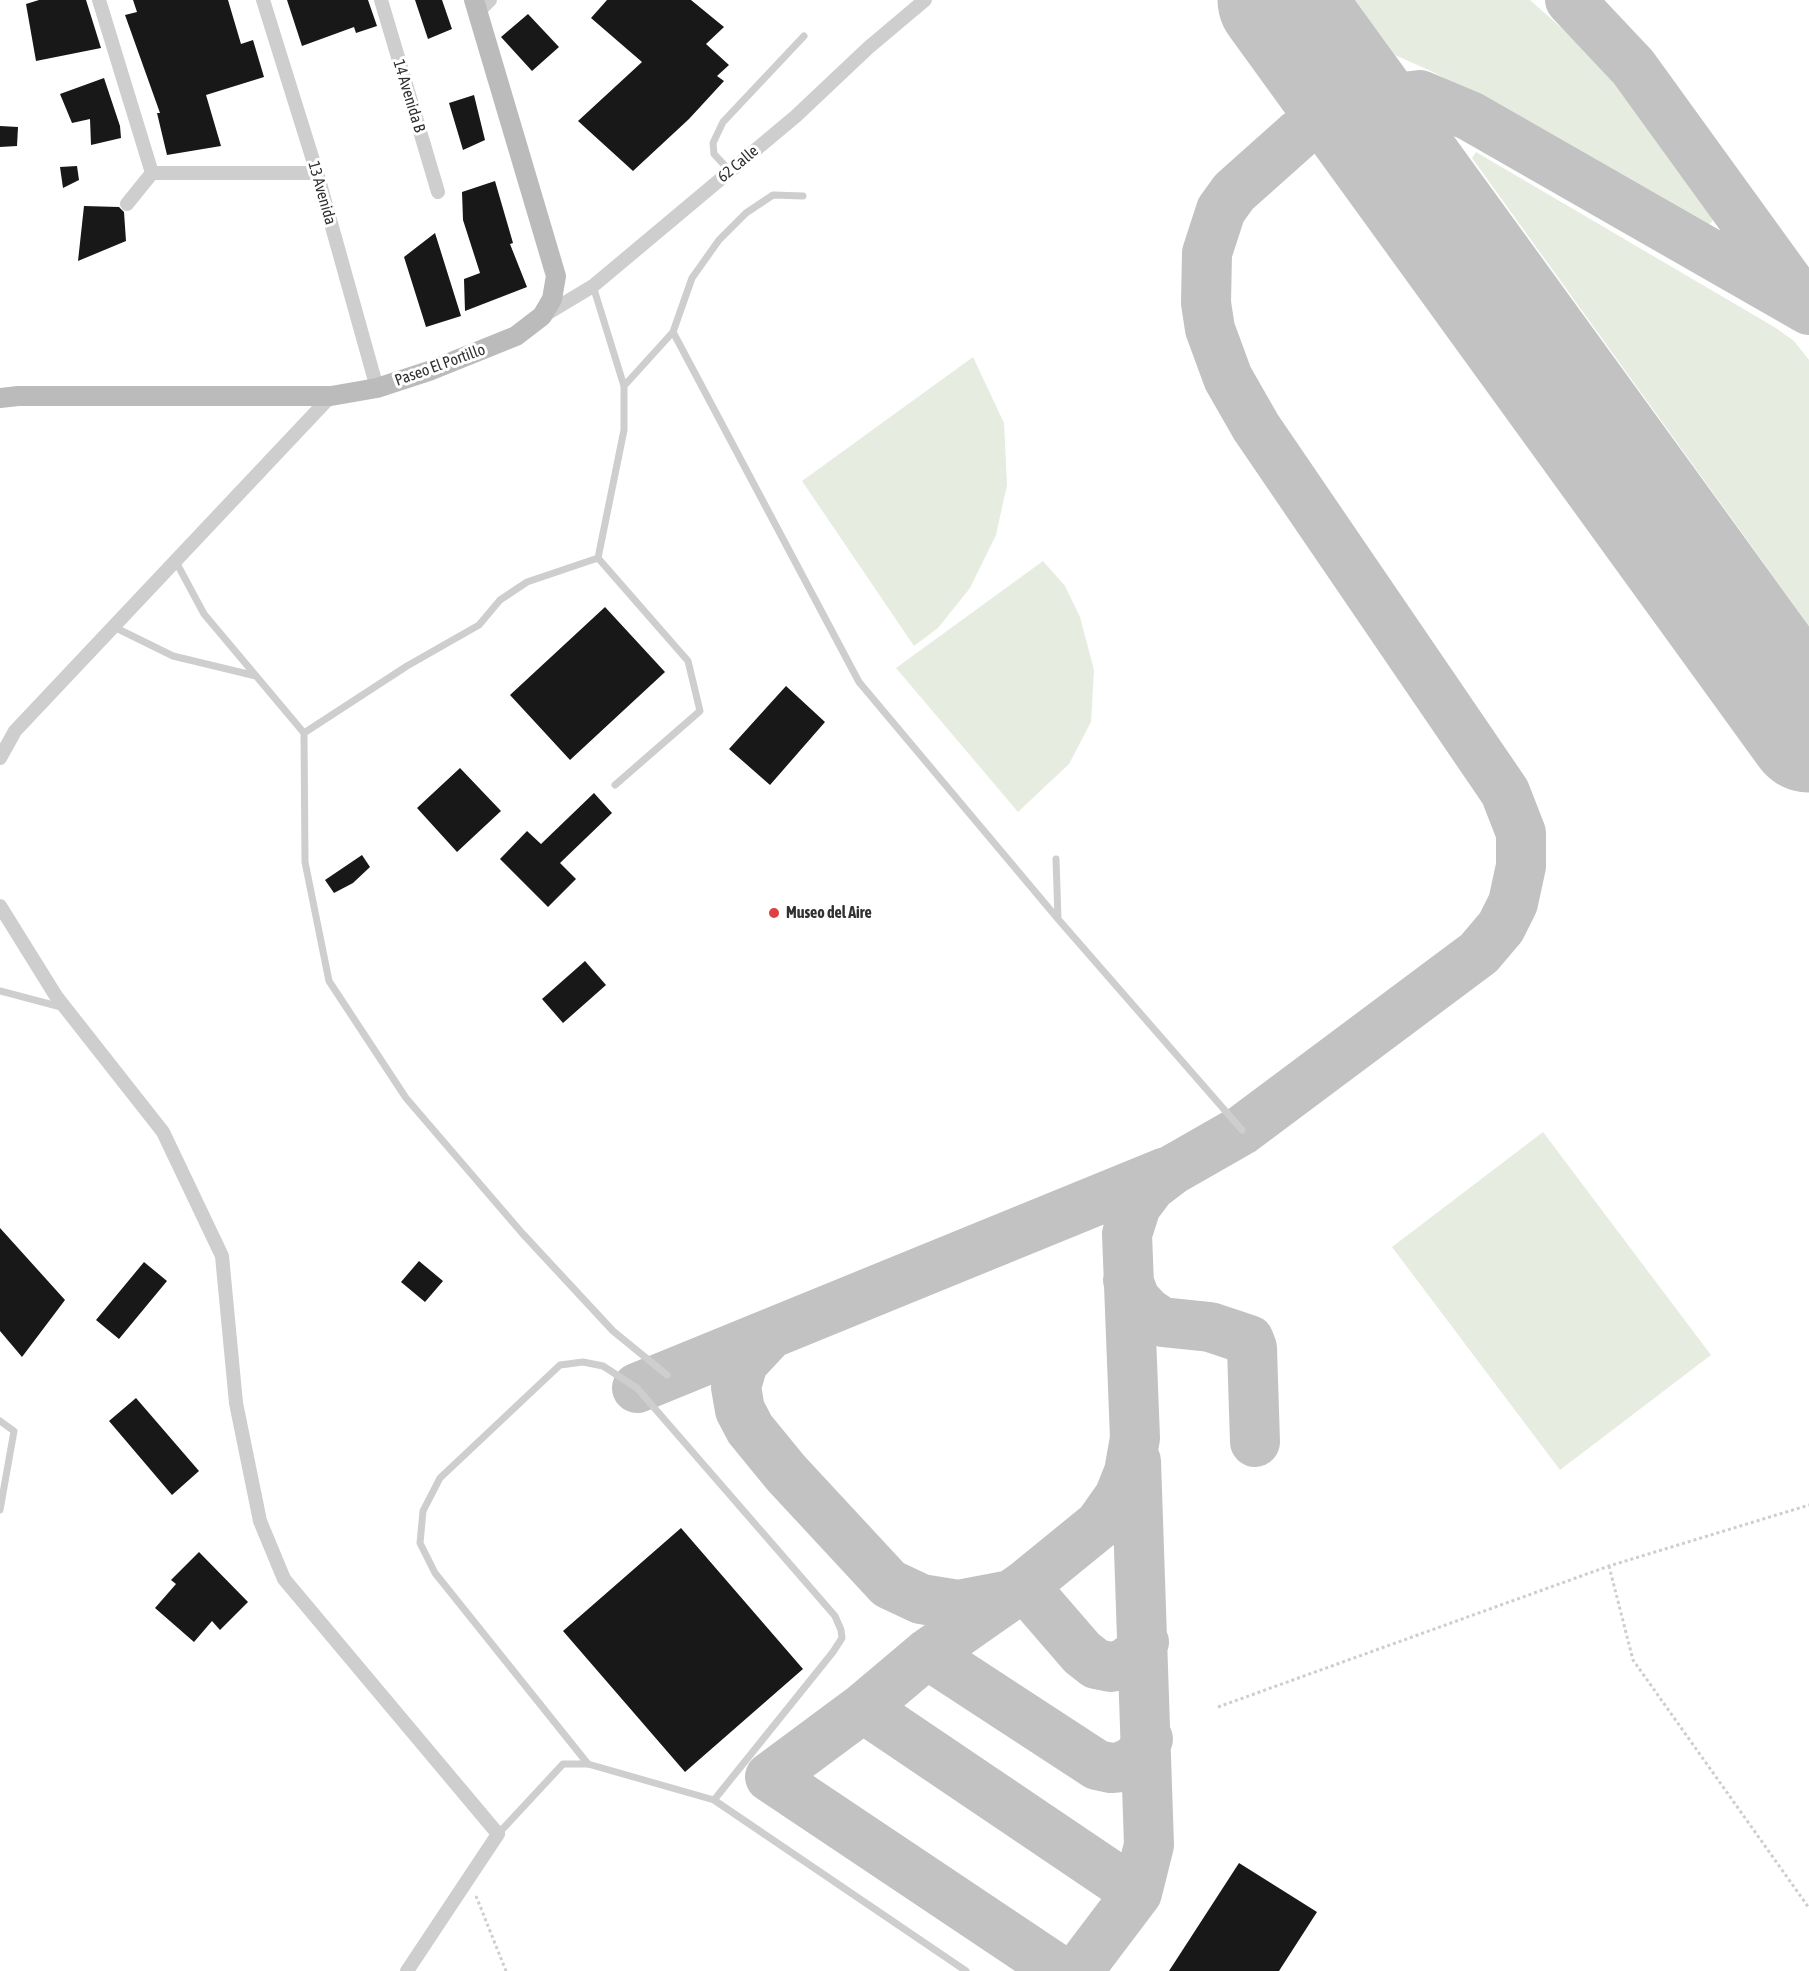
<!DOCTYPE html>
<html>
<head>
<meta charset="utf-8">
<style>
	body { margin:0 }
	canvas { display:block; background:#fff }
</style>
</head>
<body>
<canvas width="1809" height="1971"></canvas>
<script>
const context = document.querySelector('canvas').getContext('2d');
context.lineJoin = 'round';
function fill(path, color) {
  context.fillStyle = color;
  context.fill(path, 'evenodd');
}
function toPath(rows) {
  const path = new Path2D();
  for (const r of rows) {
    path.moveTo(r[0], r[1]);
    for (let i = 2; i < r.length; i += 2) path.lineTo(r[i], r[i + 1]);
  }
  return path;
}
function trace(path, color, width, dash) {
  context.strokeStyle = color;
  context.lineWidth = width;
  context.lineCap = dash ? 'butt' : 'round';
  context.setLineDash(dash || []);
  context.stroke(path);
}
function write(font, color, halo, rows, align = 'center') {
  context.font = font + ' "Asap Condensed",sans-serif';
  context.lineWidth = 6;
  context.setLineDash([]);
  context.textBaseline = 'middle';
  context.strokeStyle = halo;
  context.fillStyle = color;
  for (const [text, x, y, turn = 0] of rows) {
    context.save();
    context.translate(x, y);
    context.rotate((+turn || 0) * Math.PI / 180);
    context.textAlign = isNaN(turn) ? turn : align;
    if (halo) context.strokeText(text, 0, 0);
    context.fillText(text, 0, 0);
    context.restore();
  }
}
fill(toPath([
	[1355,0,1530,0,1594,57,1712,214,1713,220,1708,226,1701,227,1435,73,1395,55],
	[1476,152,1776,328,1794,341,1809,360,1809,626,1472,158],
	[973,357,1004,423,1007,485,996,535,970,588,938,628,914,646,802,481],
	[1043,561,1065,586,1080,617,1094,670,1091,722,1069,764,1018,812,896,668],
	[1543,1132,1711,1355,1560,1470,1392,1247]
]), '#e6ede0');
trace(toPath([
	[1282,0,1284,7],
	[1570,0,1633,67,1801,299],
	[1128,1280,1135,1299,1147,1312,1162,1322,1210,1327,1249,1340,1252,1348,1255,1442],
	[770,1334,743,1363,736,1387,740,1410,750,1429,786,1473,889,1584,921,1599,958,1605,1005,1596],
	[637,1388,1166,1172],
	[1024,1586,1082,1653,1096,1664,1111,1667,1124,1664,1136,1655,1144,1642],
	[927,1654,1097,1765,1111,1768,1121,1767,1134,1761,1143,1751,1148,1739],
	[863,1708,1137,1893],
	[1060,1971,770,1777,863,1708,927,1654,1024,1586,1100,1524,1119,1497,1129,1472,1135,1438,1127,1234,1136,1206,1151,1186,1172,1170,1242,1130,1479,953,1501,927,1513,903,1521,866,1521,833,1505,792,1256,427,1228,378,1210,329,1206,303,1207,253,1221,210,1234,192,1299,134,1354,103,1420,95,1470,116,1809,310],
	[1078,1971,1137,1893,1149,1845,1136,1461]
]), '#c2c2c2', 50);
trace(toPath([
	[1279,0,1809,731]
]), '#c2c2c2', 123);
fill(toPath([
	[39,0,86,0,101,48,36,61,26,4],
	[133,0,228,0,241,44,253,40,264,77,206,95,221,146,167,155,157,113,160,113,125,15,137,12],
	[287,0,368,0,377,26,356,33,354,27,302,46],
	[415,0,442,0,452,29,428,39],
	[607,0,691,0,724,27,706,44,729,65,717,76,724,81,689,119,633,171,578,121,642,62,591,18],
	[528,14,559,47,532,71,501,37],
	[104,78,120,126,121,138,91,145,90,119,72,123,60,94],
	[474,95,485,140,463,150,449,103],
	[0,126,18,127,17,146,0,147],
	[77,166,79,180,63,188,60,167],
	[495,181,513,243,510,244,527,287,465,311,464,279,480,273,463,220,462,192],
	[84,206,119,207,124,212,126,241,78,261],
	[435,233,461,316,426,327,404,257],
	[605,607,665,672,570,760,510,695],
	[786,686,825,722,770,785,729,749],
	[460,768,501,811,457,852,417,808],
	[594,793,612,813,560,863,576,879,548,907,500,859,527,831,541,844],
	[362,855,370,867,353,883,334,893,325,880],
	[585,961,606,985,563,1023,542,999],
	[0,1228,65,1300,22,1357,0,1331],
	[419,1261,443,1281,425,1302,401,1282],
	[144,1262,167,1281,119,1339,96,1320],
	[136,1398,199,1471,172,1495,109,1421],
	[681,1528,803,1669,685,1772,563,1631],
	[199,1552,248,1602,220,1630,212,1621,194,1642,155,1608,176,1584,171,1580],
	[1239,1863,1317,1912,1279,1971,1169,1971]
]), '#181818');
trace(toPath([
	[1609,1566,1633,1660,1809,1908],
	[1218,1707,1609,1566,1809,1505],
	[476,1896,506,1971]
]), '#cecece', 3, [3, 3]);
trace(toPath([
	[730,171,714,154,713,143,723,122,804,36],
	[593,286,624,386,624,430,598,558],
	[673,332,859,682,1058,919,1242,1130],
	[624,386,673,332,692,278,719,240,746,213,773,195,803,196],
	[598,558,688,661,700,711,615,785],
	[175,560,204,614,304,733,305,862,329,981,406,1098,522,1233,613,1331,667,1375],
	[114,627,173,656,256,676],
	[304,733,407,666,479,625,500,600,527,582,598,558],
	[1056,859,1058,919],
	[0,991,61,1007],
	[0,1421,14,1431,0,1510],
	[588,1764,435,1573,420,1543,423,1511,440,1478,560,1365,583,1362,603,1366,637,1388,835,1616,841,1630,842,1638,833,1652,714,1800],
	[498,1834,563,1764,588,1764,714,1800,966,1971]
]), '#cecece', 7);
trace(toPath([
	[99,0,152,173,317,173],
	[263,0,317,173,377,388],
	[381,0,438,192],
	[478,12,490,0],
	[127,204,152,173],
	[543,316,593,286,796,116,868,48,925,0],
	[0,758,15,731,331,396],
	[0,906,56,996,163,1132,222,1256,236,1403,260,1521,284,1579,498,1834,407,1971]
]), '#cecece', 14);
trace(toPath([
	[0,398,18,396,331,396,377,388,429,371,516,336,542,316,552,299,556,276,474,0]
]), '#bbb', 20);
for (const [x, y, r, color] of [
	[774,913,6,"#dc3f44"]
]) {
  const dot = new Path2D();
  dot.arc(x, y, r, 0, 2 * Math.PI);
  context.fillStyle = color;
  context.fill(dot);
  trace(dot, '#fff', 2);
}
write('16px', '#313131', '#fff', [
	["14 Avenida B",409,96,73],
	["62 Calle",738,164,-40],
	["13 Avenida",322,193,74],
	["Paseo El Portillo",440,365,-20]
]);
write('bold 16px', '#313131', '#fff', [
	["Museo del Aire",786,913]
], 'left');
</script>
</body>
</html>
